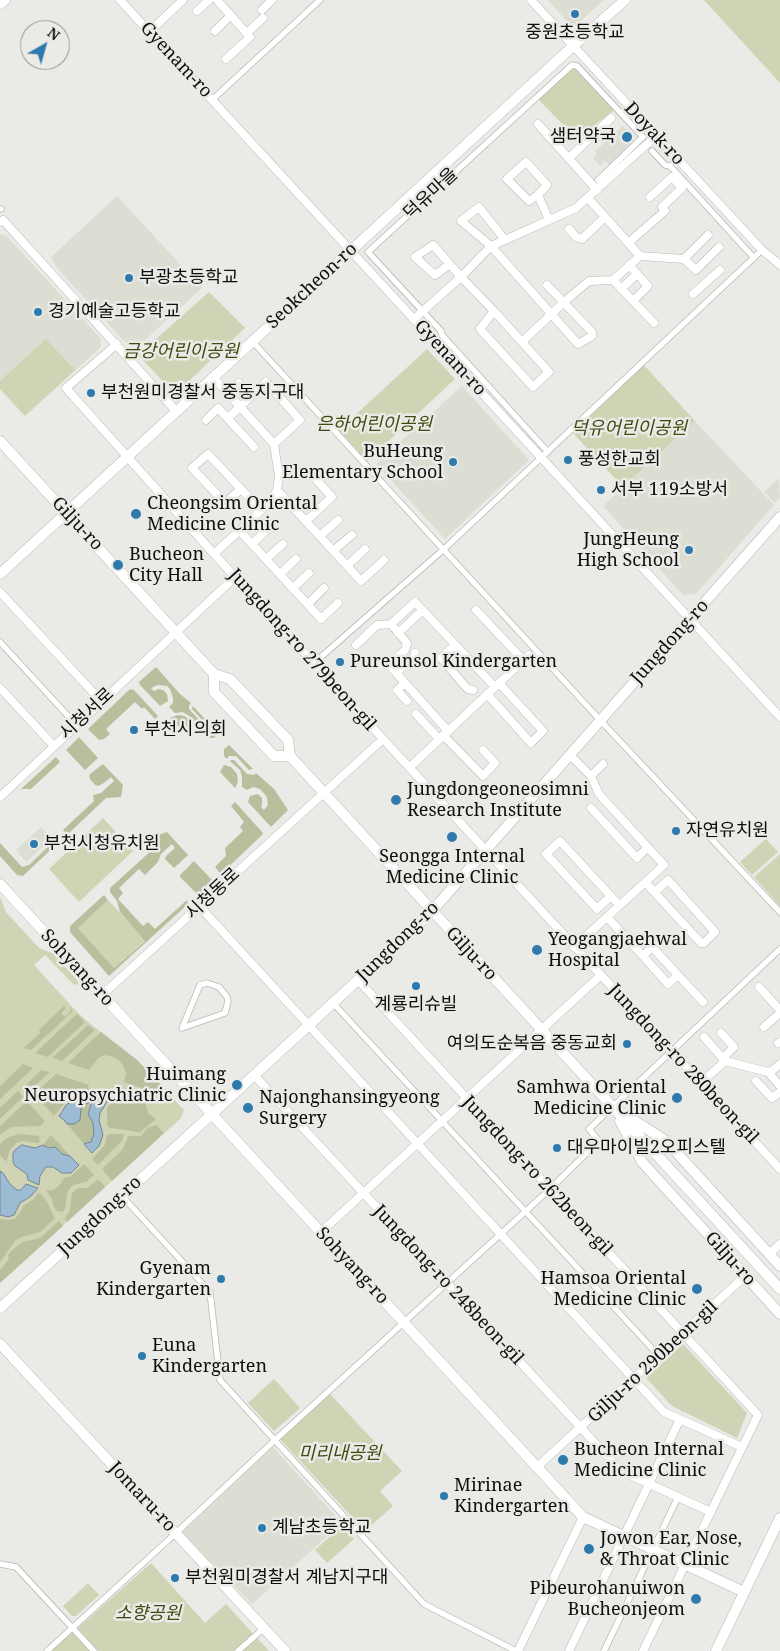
<!DOCTYPE html>
<html>
<head>
<meta charset="utf-8">
<style>
	body { margin:0 }
	#map { position:relative; width:780px; height:1651px; overflow:hidden; background:#eaeae7; font-family:"Noto Serif",serif }
	canvas { display:block }
	.north { position:absolute; left:20px; top:20px; width:50px; height:50px; box-sizing:border-box; background:#eaeae7; border:1px solid #929290; border-radius:50%; rotate:38deg; font-size:14px; font-weight:700; line-height:20px; text-align:center; color:#0e0e0d }
	.north::after { content:''; display:block; margin:auto; width:18px; height:22px; background:#2f7aad; clip-path:polygon(50% 0,100% 100%,50% 72%,0 100%) }
</style>
</head>
<body>
<div id="map">
<canvas width="780" height="1651"></canvas>
<div class="north">N</div>
</div>
<script>
const context = document.querySelector('canvas').getContext('2d');
context.lineJoin = 'round';
function fill(path, color) {
  context.fillStyle = color;
  context.fill(path, 'evenodd');
}
function toPath(rows) {
  const path = new Path2D();
  for (const r of rows) {
    path.moveTo(r[0], r[1]);
    for (let i = 2; i < r.length; i += 2) path.lineTo(r[i], r[i + 1]);
  }
  return path;
}
function trace(path, color, width, dash) {
  context.strokeStyle = color;
  context.lineWidth = width;
  context.lineCap = dash ? 'butt' : 'round';
  context.setLineDash(dash || []);
  context.stroke(path);
}
function write(font, color, halo, rows, align = 'center') {
  context.font = font + ' "Noto Serif","Noto Sans KR",serif';
  context.lineWidth = 5;
  context.setLineDash([]);
  context.textBaseline = 'middle';
  context.strokeStyle = halo;
  context.fillStyle = color;
  for (const [text, x, y, turn = 0] of rows) {
    context.save();
    context.translate(x, y);
    context.rotate((+turn || 0) * Math.PI / 180);
    context.textAlign = isNaN(turn) ? turn : align;
    if (halo) context.strokeText(text, 0, 0);
    context.fillText(text, 0, 0);
    context.restore();
  }
}
fill(toPath([
	[548,0,604,0,573,28],
	[623,126,632,136,627,140,631,144,609,165,605,161,600,166,593,158,597,154,595,151],
	[117,196,202,288,133,351,57,268,51,257],
	[0,234,6,235,101,339,101,347,25,416,0,389],
	[462,386,529,460,445,539,376,464],
	[695,421,774,505,696,594,683,595,603,506],
	[779,478,780,498,774,502,764,492],
	[41,827,52,838,26,862,16,850],
	[273,1447,342,1523,252,1604,182,1533]
]), '#dcded3');
fill(toPath([
	[704,0,780,0,780,83],
	[574,68,614,110,577,139,538,99],
	[209,292,245,328,175,394,138,355],
	[46,339,75,370,25,416,0,389,0,381],
	[427,349,455,379,367,461,339,430],
	[642,363,695,421,623,487,571,431],
	[103,818,133,851,79,902,49,869],
	[766,839,778,852,752,875,740,862],
	[780,854,780,906,754,877],
	[0,897,6,912,39,948,52,953,78,981,78,984,74,985,45,955,34,965,76,1011,88,1022,137,1060,184,1110,181,1118,0,1283],
	[108,900,145,940,114,968,78,928],
	[683,1344,747,1413,737,1438,672,1406,646,1378],
	[274,1379,300,1408,274,1431,248,1403],
	[330,1394,402,1471,380,1491,393,1506,365,1531,280,1439],
	[342,1526,354,1539,327,1563,315,1550],
	[151,1563,205,1623,226,1604,269,1651,99,1651,78,1628],
	[88,1583,99,1595,76,1616,72,1616,63,1606],
	[73,1630,92,1651,50,1651]
]), '#d0d4b4');
fill(toPath([
	[156,667,180,694,191,703,189,706,189,709,203,724,203,730,202,732,197,730,195,722,191,717,183,712,175,713,169,707,173,703,173,698,170,689,167,686,158,685,151,688,154,691,159,689,163,690,167,694,168,701,160,706,140,685,139,682],
	[130,689,134,690,158,716,155,719,144,707,142,709,135,702,106,729,110,734,104,739,99,740,88,729],
	[193,706,218,733,214,738,207,738,204,734,206,731,206,724,192,709],
	[178,715,184,716,189,719,193,728,194,731,192,733,185,725,181,729,170,718],
	[79,737,98,758,85,770,66,750],
	[229,745,253,769,249,770,236,756,229,756,227,759,224,756,224,749],
	[56,757,60,762,31,789,21,789],
	[231,760,234,760,247,774,254,775,256,773,274,789,288,810,271,827,248,802,250,796,258,794,262,798,262,804,261,807,264,810,268,805,267,797,260,789,253,787,247,790,242,787,242,776,240,770,230,761],
	[103,764,123,785,121,797,106,798,67,835,63,830,94,801,93,795,101,793,114,781,111,777,104,783,98,786,95,785,90,779,89,775],
	[224,765,231,767,237,774,238,782,235,788,220,772],
	[235,802,263,833,262,835,221,874,215,867,226,856,225,848,243,831,240,827,244,822,231,806],
	[167,832,188,855,174,868,165,859,166,856,175,848,172,844,161,854,158,862,145,875,139,869,119,888,123,893,118,899,143,926,148,922,155,929,187,900,188,904,109,976,70,932,70,926,104,895,108,900,78,928,114,968,145,941,120,912,117,901,110,892,110,888,152,850,156,836],
	[58,837,61,840,23,876,17,875,0,856,0,843,22,867,29,865],
	[194,861,213,881,199,894,196,893,180,877,180,875],
	[64,1006,66,1008,61,1013,65,1017,71,1011,70,1007,73,1011,31,1050,24,1048,40,1033,39,1030],
	[77,1014,85,1022,48,1057,35,1053],
	[88,1025,95,1030,62,1061,52,1058],
	[101,1032,137,1060,164,1088,148,1090,124,1082,126,1073,124,1067,120,1061,111,1056,104,1055,98,1058,89,1070,68,1063],
	[23,1064,33,1068,0,1099,0,1086],
	[41,1070,50,1072,30,1090,26,1085],
	[56,1074,89,1085,88,1088,91,1095,90,1097,84,1095,76,1095,68,1099,54,1116,34,1094],
	[18,1091,23,1097,0,1119,0,1108],
	[118,1095,146,1104,148,1113,156,1119,139,1133,133,1131,110,1128,107,1125,107,1108],
	[27,1101,45,1121,40,1126,11,1127,0,1135,0,1126],
	[92,1102,88,1113,93,1123,94,1134,91,1142,84,1144,67,1124,72,1124,80,1120,81,1109,87,1103],
	[156,1125,164,1133,112,1181,102,1169,123,1149,128,1136,141,1136,148,1128],
	[20,1134,39,1136,40,1142,37,1143,23,1141,16,1143,10,1150,6,1162,0,1155,0,1145,3,1141,9,1137],
	[111,1134,124,1134,122,1141,98,1165,92,1159,105,1145,107,1135],
	[51,1135,70,1156,62,1154,55,1147,48,1148,43,1145],
	[84,1164,94,1175,86,1182,77,1184,72,1186,67,1193,65,1209,62,1212,58,1211,54,1208,52,1199,46,1190,53,1190,58,1187,65,1177,70,1177],
	[98,1179,105,1187,67,1222,65,1218,70,1210,72,1193,78,1188,88,1188],
	[38,1193,41,1194,47,1202,55,1218,40,1232,22,1237,15,1241,0,1262,0,1219,9,1220,15,1219,21,1211,23,1206,34,1199],
	[59,1221,63,1226,0,1283,0,1270,9,1259,8,1255,12,1250,23,1242,40,1238]
]), '#b9be9c');
const water = toPath([
	[93,1091,110,1097,100,1113,99,1120,103,1135,99,1146,92,1153,84,1144,91,1142,94,1134,93,1123,88,1114,92,1102,87,1103,81,1109,80,1120,74,1124,67,1124,64,1120,59,1116,67,1104,75,1100,78,1098,93,1100,93,1091],
	[22,1145,35,1148,43,1145,48,1148,55,1147,62,1154,70,1156,79,1165,71,1173,62,1173,53,1167,46,1167,40,1176,39,1185,28,1180,27,1174,15,1166,13,1162,13,1153,15,1150,22,1145],
	[0,1171,3,1173,10,1184,17,1190,21,1190,26,1184,38,1188,30,1197,20,1203,14,1215,8,1217,0,1215,0,1171]
]);
fill(water, '#9dbbd2');
trace(water, '#728797', 1);
const pedestrian = toPath([
	[212,100,320,0],
	[652,151,665,165,670,166,754,258],
	[0,209,1,209],
	[252,341,600,720,780,912],
	[548,452,442,335,441,331,368,252,572,65,577,66,643,137,598,180],
	[0,642,70,718],
	[314,663,444,549,762,250],
	[207,983,219,987,227,997,228,1001,225,1013,182,1028,200,985,207,983],
	[333,1003,659,1356],
	[122,1196,210,1292,220,1380,424,1604,516,1651],
	[0,1564,16,1567,94,1651],
	[47,1651,176,1533,275,1440,550,1189,599,1141,589,1129,780,949],
	[238,1651,264,1628],
	[604,1651,678,1497]
]);
const minor = toPath([
	[120,0,780,717],
	[217,0,250,37,226,59],
	[531,0,762,250,780,265],
	[262,10,272,0],
	[197,11,209,0],
	[215,31,231,15],
	[149,32,183,0],
	[247,33,263,18],
	[538,124,597,190],
	[569,158,611,118],
	[538,195,529,201,507,179,526,162,547,185,538,195,549,220],
	[588,198,640,256,684,259,708,235],
	[0,222,3,220,176,411],
	[569,229,576,237,582,239,605,217],
	[505,240,479,207,461,221,491,246,505,240,576,208,656,136],
	[628,243,665,211,662,207,682,188,672,177,650,197],
	[684,259,696,270,719,247],
	[450,264,435,275,415,257,433,245,461,277,491,246,578,344,592,336,592,332,547,285],
	[629,265,648,286,633,301],
	[613,280,640,256],
	[621,289,637,274],
	[693,294,720,270],
	[414,319,461,277,494,311,480,329,533,387,549,372,494,311],
	[522,342,564,302,589,281,613,280,654,323],
	[117,344,66,388,214,554,383,739,780,1169],
	[213,377,274,444,279,477,277,490,271,501,214,554],
	[227,393,239,383],
	[228,418,266,382,300,420,274,444],
	[206,420,218,408,254,447],
	[241,489,225,503,192,468,208,454,241,489,261,510],
	[277,490,361,581,384,560],
	[306,521,332,497,315,478],
	[239,530,321,619,338,603],
	[320,536,338,520],
	[252,544,269,528],
	[333,551,352,535],
	[266,559,283,544],
	[347,566,365,549],
	[280,574,296,559],
	[293,588,309,573],
	[0,592,101,701],
	[308,604,324,588],
	[476,610,523,660],
	[391,624,407,643,405,650,389,665,448,731],
	[398,633,423,610],
	[356,645,377,625,391,624,415,602,495,687],
	[455,645,441,658,465,686,468,689,473,690],
	[396,673,414,657,415,653],
	[405,683,397,690,407,701],
	[0,688,54,746],
	[487,694,531,743,543,731,499,683],
	[416,714,439,739],
	[443,735,483,776,495,763,483,750],
	[570,755,591,776,599,794,664,865,574,947],
	[410,767,529,655],
	[591,776,603,764],
	[0,797,235,577],
	[591,808,637,858,648,847],
	[645,882,701,943,704,943,715,932,668,880,655,892],
	[611,896,597,909,546,854,560,841,619,905],
	[200,907,664,1412,742,1447],
	[607,917,643,956,668,984,678,975,652,947,643,956],
	[678,975,703,1002],
	[358,980,758,1415,643,1651],
	[759,987,780,1010],
	[102,995,383,739],
	[764,1027,780,1013],
	[721,1033,734,1047,723,1058],
	[704,1037,725,1061],
	[778,1043,780,1042],
	[768,1072,780,1086],
	[254,1075,621,1471,711,1512],
	[756,1081,772,1098,780,1092],
	[701,1083,725,1061,768,1072,772,1071,780,1064],
	[321,1232,601,975],
	[769,1254,780,1244],
	[537,1467,745,1276],
	[518,1651,583,1517],
	[569,1651,680,1419]
]);
const tertiary = toPath([
	[0,4,5,0],
	[0,441,214,674,230,679,288,740,290,756,780,1289],
	[0,574,573,46,625,0],
	[214,674,214,692,274,756,290,756],
	[0,884,583,1517,744,1592],
	[624,1114,666,1141,780,1266],
	[620,1121,642,1162,780,1314],
	[0,1308,358,980,432,911,780,517],
	[0,1344,285,1651],
	[716,1651,780,1518]
]);
trace(pedestrian, '#b7b7b4', 7);
trace(minor, '#b7b7b4', 9);
trace(tertiary, '#b7b7b4', 11);
trace(pedestrian, '#fff', 5.5);
trace(minor, '#fff', 8);
trace(tertiary, '#fff', 10);
for (const [x, y, r, color] of [
	[575,14,5,"#2f7aad"],
	[627,137,6,"#2f7aad"],
	[129,278,5,"#2f7aad"],
	[38,312,5,"#2f7aad"],
	[91,393,5,"#2f7aad"],
	[568,460,5,"#2f7aad"],
	[453,462,5,"#2f7aad"],
	[601,490,5,"#2f7aad"],
	[136,514,6,"#2f7aad"],
	[689,550,5,"#2f7aad"],
	[118,565,6,"#2f7aad"],
	[340,662,5,"#2f7aad"],
	[134,730,5,"#2f7aad"],
	[396,800,6,"#2f7aad"],
	[676,831,5,"#2f7aad"],
	[452,837,6,"#2f7aad"],
	[34,844,5,"#2f7aad"],
	[537,950,6,"#2f7aad"],
	[416,986,5,"#2f7aad"],
	[627,1044,5,"#2f7aad"],
	[237,1085,6,"#2f7aad"],
	[677,1098,6,"#2f7aad"],
	[248,1108,6,"#2f7aad"],
	[557,1148,5,"#2f7aad"],
	[221,1279,5,"#2f7aad"],
	[697,1289,6,"#2f7aad"],
	[142,1356,5,"#2f7aad"],
	[563,1460,6,"#2f7aad"],
	[444,1496,5,"#2f7aad"],
	[262,1528,5,"#2f7aad"],
	[589,1549,6,"#2f7aad"],
	[175,1578,5,"#2f7aad"],
	[696,1599,6,"#2f7aad"]
]) {
  const dot = new Path2D();
  dot.arc(x, y, r, 0, 2 * Math.PI);
  context.fillStyle = color;
  context.fill(dot);
  trace(dot, '#eaeae7', 2);
}
write('18px', '#0e0e0d', '#eaeae7', [
	["중원초등학교",575,33,"center"],
	["샘터약국",616,137,"right"],
	["부광초등학교",139,278],
	["경기예술고등학교",48,312],
	["부천원미경찰서 중동지구대",101,393],
	["BuHeung",443,452,"right"],
	["Elementary School",443,473,"right"],
	["풍성한교회",578,460],
	["서부 119소방서",611,490],
	["Cheongsim Oriental",147,504],
	["Medicine Clinic",147,525],
	["JungHeung",679,540,"right"],
	["High School",679,561,"right"],
	["Bucheon",129,555],
	["City Hall",129,576],
	["Pureunsol Kindergarten",350,662],
	["부천시의회",144,730],
	["Jungdongeoneosimni",407,790],
	["Research Institute",407,811],
	["자연유치원",686,831],
	["부천시청유치원",44,844],
	["Seongga Internal",452,857,"center"],
	["Medicine Clinic",452,878,"center"],
	["Yeogangjaehwal",548,940],
	["Hospital",548,961],
	["계룡리슈빌",416,1005,"center"],
	["여의도순복음 중동교회",617,1044,"right"],
	["Huimang",226,1075,"right"],
	["Neuropsychiatric Clinic",226,1096,"right"],
	["Samhwa Oriental",666,1088,"right"],
	["Medicine Clinic",666,1109,"right"],
	["Najonghansingyeong",259,1098],
	["Surgery",259,1119],
	["대우마이빌2오피스텔",567,1148],
	["Gyenam",211,1269,"right"],
	["Kindergarten",211,1290,"right"],
	["Hamsoa Oriental",686,1279,"right"],
	["Medicine Clinic",686,1300,"right"],
	["Euna",152,1346],
	["Kindergarten",152,1367],
	["Bucheon Internal",574,1450],
	["Medicine Clinic",574,1471],
	["Mirinae",454,1486],
	["Kindergarten",454,1507],
	["계남초등학교",272,1528],
	["Jowon Ear, Nose,",600,1539],
	["& Throat Clinic",600,1560],
	["부천원미경찰서 계남지구대",185,1578],
	["Pibeurohanuiwon",685,1589,"right"],
	["Bucheonjeom",685,1610,"right"]
], 'left');
write('18px', '#0e0e0d', '#eaeae7', [
	["Gyenam-ro",176,60,47],
	["Doyak-ro",654,134,47],
	["덕유마을",431,194,-43],
	["Seokcheon-ro",312,286,-43],
	["Gyenam-ro",450,358,47],
	["Gilju-ro",77,524,47],
	["Jungdong-ro",670,642,-48],
	["Jungdong-ro 279beon-gil",302,650,48],
	["시청서로",87,714,-43],
	["시청동로",213,894,-43],
	["Jungdong-ro",398,942,-44],
	["Gilju-ro",471,954,47],
	["Sohyang-ro",77,968,47],
	["Jungdong-ro 280beon-gil",683,1064,47],
	["Jungdong-ro 262beon-gil",537,1176,47],
	["Jungdong-ro",100,1216,-43],
	["Gilju-ro",730,1259,48],
	["Sohyang-ro",352,1266,47],
	["Jungdong-ro 248beon-gil",448,1285,47],
	["Gilju-ro 290beon-gil",653,1362,-43],
	["Jomaru-ro",142,1497,47]
]);
write('italic 18px', '#444910', '#eaeae7', [
	["금강어린이공원",181,352],
	["은하어린이공원",374,425],
	["덕유어린이공원",629,429],
	["미리내공원",340,1454],
	["소향공원",148,1614]
]);
</script>
</body>
</html>
